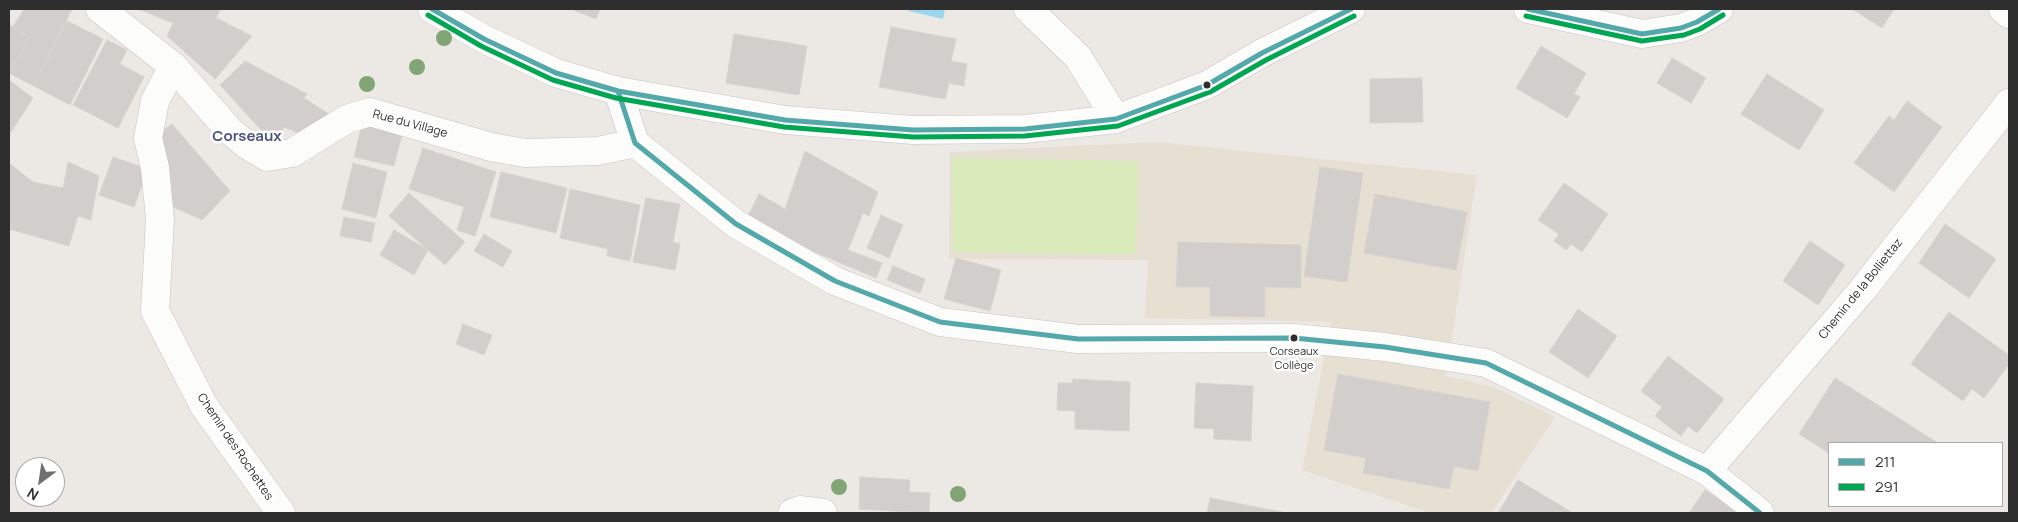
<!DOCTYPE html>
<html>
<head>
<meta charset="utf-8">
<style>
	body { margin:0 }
	#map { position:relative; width:2018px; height:522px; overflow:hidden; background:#ece8e4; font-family:Manrope,sans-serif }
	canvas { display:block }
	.frame { position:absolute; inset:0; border:10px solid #2e2e2e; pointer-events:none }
	.legend { position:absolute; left:1828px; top:442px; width:175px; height:65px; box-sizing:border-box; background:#fff; border:1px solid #ababab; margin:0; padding:6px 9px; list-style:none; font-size:15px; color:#2e2e2e }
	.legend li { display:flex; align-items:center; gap:10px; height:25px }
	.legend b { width:25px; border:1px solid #ababab }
	.north { position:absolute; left:15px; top:457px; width:50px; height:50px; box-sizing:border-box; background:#fff; border:1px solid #ababab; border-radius:50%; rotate:211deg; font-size:14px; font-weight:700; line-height:20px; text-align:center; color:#2e2e2e }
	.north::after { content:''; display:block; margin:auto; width:18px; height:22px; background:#706f6e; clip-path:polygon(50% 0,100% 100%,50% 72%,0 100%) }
</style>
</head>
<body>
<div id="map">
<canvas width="2018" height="522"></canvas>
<div class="frame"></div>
<ul class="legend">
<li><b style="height:6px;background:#53a9aa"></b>211</li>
<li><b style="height:6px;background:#00a651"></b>291</li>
</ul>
<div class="north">N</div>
</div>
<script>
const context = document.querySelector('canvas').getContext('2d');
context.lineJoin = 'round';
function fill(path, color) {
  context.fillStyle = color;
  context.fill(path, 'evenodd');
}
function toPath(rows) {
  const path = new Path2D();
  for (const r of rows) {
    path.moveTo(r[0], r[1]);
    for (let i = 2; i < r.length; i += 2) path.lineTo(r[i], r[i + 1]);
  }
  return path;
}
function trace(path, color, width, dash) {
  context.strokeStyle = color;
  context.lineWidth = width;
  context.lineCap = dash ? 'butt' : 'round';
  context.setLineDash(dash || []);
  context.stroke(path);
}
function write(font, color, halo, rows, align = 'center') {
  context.font = font + ' Manrope,sans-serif';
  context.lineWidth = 5;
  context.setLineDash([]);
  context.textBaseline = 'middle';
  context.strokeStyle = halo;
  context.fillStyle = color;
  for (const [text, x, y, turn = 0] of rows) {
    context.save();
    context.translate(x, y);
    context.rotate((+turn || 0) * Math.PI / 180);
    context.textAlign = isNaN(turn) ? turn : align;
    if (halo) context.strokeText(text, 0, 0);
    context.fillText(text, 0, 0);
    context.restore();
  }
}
fill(toPath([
	[1156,142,1477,175,1446,376,1494,387,1555,417,1491,513,1430,513,1302,470,1331,322,1145,318,1148,260,949,259,950,152]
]), '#e6e0d3');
fill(toPath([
	[952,158,1138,161,1136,254,953,252]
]), '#d9eabb');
fill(toPath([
	[909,9,945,9,943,19,909,11]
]), '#99d6ec');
const building = toPath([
	[24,9,72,9,34,86,9,73,30,37,13,27,24,9],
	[138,9,221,9,216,18,252,36,215,79,167,36,173,23,138,9],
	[571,9,600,9,596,19,571,9],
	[1852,9,1894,9,1882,28,1852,9],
	[67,21,103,39,70,105,34,86,67,21],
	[9,24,30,37,9,74,9,24],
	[891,27,956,39,951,61,967,64,964,86,949,83,945,99,879,87,891,27],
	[734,34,807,46,799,95,726,83,734,34],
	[107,40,127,50,120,64,144,77,118,128,73,105,107,40],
	[1541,46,1586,73,1574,94,1580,97,1567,118,1516,88,1541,46],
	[1672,58,1706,78,1691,103,1657,83,1672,58],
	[245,61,307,94,304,98,329,114,298,133,284,127,274,144,220,85,245,61],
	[1767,74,1824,110,1799,150,1741,114,1767,74],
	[1422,78,1423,122,1370,123,1370,79,1422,78],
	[9,80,33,98,9,135,9,80],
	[1907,101,1942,127,1894,192,1854,163,1889,116,1894,120,1907,101],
	[172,124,230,191,202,220,162,202,158,134,172,124],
	[362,124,402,134,394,166,354,157,362,124],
	[423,148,496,172,475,236,457,230,464,207,409,189,423,148],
	[805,151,878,192,869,216,863,213,848,250,882,263,876,278,796,244,747,218,759,194,785,209,805,151],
	[113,157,148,169,134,207,99,195,113,157],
	[68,162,99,176,91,220,78,216,69,246,9,229,9,163,33,182,63,188,68,162],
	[353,163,387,172,376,218,342,209,353,163],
	[1320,167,1363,173,1347,282,1304,276,1320,167],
	[501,172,567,188,556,233,490,217,501,172],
	[1564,183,1608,214,1582,252,1571,244,1566,250,1554,241,1559,234,1538,220,1564,183],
	[570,189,640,205,630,261,607,256,608,249,560,238,570,189],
	[409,193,465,242,445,265,389,216,409,193],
	[1375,194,1467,212,1456,270,1364,253,1375,194],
	[646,198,680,204,673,242,680,244,675,270,633,262,646,198],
	[881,215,903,225,889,258,867,248,881,215],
	[344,217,375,223,371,242,340,236,344,217],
	[1945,224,1996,259,1969,298,1919,263,1945,224],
	[394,230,428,250,414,275,380,255,394,230],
	[484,234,512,251,503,267,474,251,484,234],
	[1810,241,1845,265,1818,305,1783,281,1810,241],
	[1178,242,1301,245,1301,288,1265,287,1265,317,1210,316,1210,287,1176,287,1178,242],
	[956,258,1001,270,990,311,944,299,956,258],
	[893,266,925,279,920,293,887,280,893,266],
	[1578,309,1617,336,1588,378,1549,352,1578,309],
	[1949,312,2009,355,2009,364,1984,398,1972,389,1963,401,1911,364,1949,312],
	[463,324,492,335,484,355,456,344,463,324],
	[1668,356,1724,399,1697,433,1688,426,1681,436,1655,416,1662,407,1641,391,1668,356],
	[1338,374,1490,402,1478,471,1454,466,1449,489,1363,473,1366,458,1324,450,1338,374],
	[1835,378,1938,443,1829,443,1829,453,1799,434,1835,378],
	[1073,379,1130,382,1129,431,1075,429,1075,411,1057,410,1058,383,1072,383,1073,379],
	[1196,383,1253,386,1251,441,1214,439,1214,429,1194,428,1196,383],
	[860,477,910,480,909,492,930,493,929,513,859,509,860,477],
	[1518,480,1573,513,1498,513,1518,480],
	[1705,490,1737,512,1736,513,1689,513,1705,490],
	[1210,498,1287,513,1207,513,1210,498]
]);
fill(building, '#d1cecb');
trace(building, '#d7d4d0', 1);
const minor = toPath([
	[100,9,173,66,230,131,247,145,267,157,292,153,347,119,370,112,491,147,525,153,598,151,635,143],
	[432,9,484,39,556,73,618,91,785,120,913,130,1025,129,1116,119,1207,85,1262,53,1351,9],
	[1028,9,1078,57,1116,119],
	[1528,9,1642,34,1681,28,1697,22,1719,9],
	[2003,9,2009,14],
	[173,66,155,101,148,138,155,168,160,219,155,311,204,406,281,513],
	[618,91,635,143,736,224,835,281,940,322,1078,339,1294,338,1385,347,1486,363,1707,471,1760,513],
	[1707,471,1864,288,2009,103],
	[792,513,800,510,823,513]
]);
trace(minor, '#c5c4c5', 29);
trace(minor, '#fcfcfb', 28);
trace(toPath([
	[432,9,484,39,556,73,618,91,785,120,913,130,1025,129,1116,119,1207,85,1262,53,1351,9],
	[1528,9,1642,34,1681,28,1697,22,1719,9],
	[618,91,635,143,736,224,835,281,940,322,1078,339,1294,338,1385,347,1486,363,1707,471,1760,513]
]), '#53a9aa', 5);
trace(toPath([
	[428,15,481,46,553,80,616,98,784,127,913,137,1025,136,1118,126,1210,92,1266,60,1354,16],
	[1526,16,1642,41,1684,35,1700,29,1723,15]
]), '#00a651', 5);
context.fillStyle = '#82a575';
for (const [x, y] of [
	[444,38],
	[417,67],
	[367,84],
	[839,487],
	[958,494]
]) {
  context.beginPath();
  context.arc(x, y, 8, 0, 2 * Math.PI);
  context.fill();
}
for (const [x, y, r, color] of [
	[1207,85,4.5,"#2e2e2e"],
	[1294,338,4.5,"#2e2e2e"]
]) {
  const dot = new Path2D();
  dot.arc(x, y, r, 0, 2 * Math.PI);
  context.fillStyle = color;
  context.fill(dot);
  trace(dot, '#fff', 2);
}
write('11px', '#2e2e2e', '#fff', [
	["Corseaux",1294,352],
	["Collège",1294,366]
]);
write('12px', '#2e2e2e', '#fff', [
	["Rue du Village",410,124,15],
	["Chemin de la Bolliettaz",1861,289,-51],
	["Chemin des Rochettes",235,447,56]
]);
write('bold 15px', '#4d5680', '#fff', [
	["Corseaux",247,137]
]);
</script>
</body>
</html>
